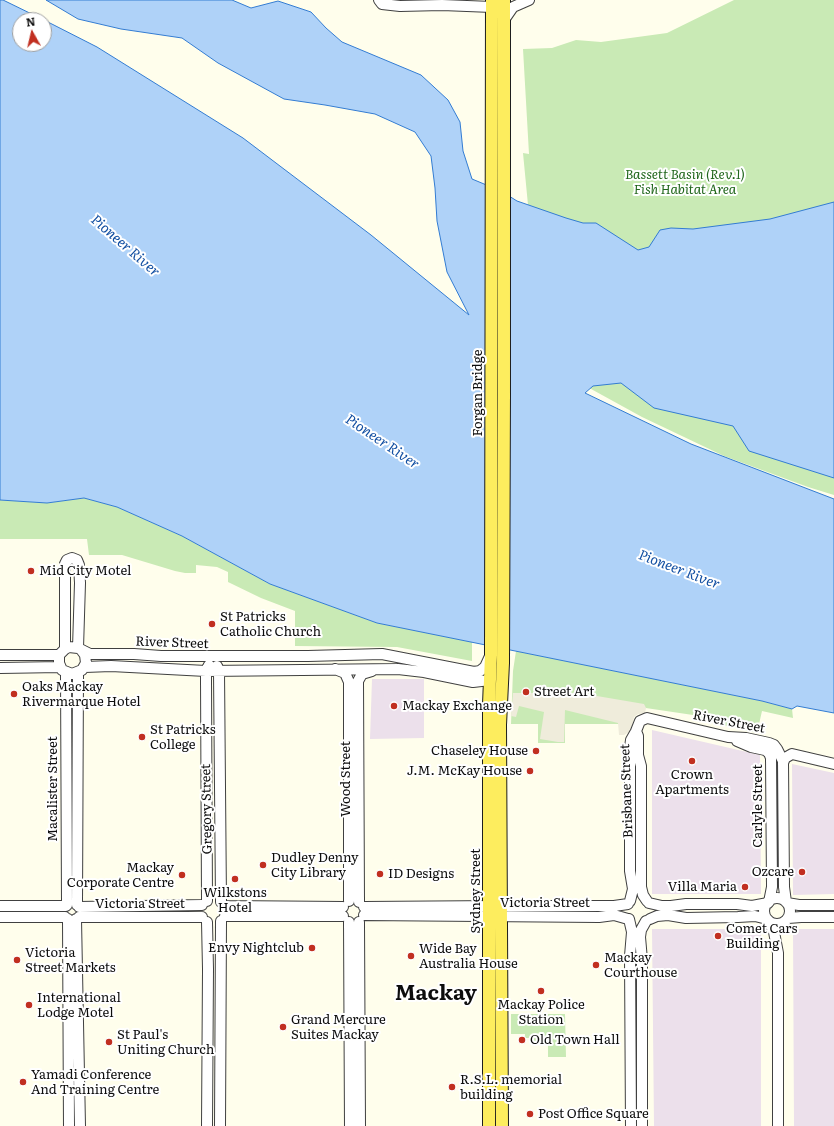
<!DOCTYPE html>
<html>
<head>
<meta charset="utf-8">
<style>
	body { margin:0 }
	#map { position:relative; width:834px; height:1126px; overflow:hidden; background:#fffeec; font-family:Literata,serif }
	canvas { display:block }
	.north { position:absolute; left:12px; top:12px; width:40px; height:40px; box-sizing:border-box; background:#fff; border:1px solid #9e9e9e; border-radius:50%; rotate:352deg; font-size:11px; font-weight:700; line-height:16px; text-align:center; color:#0d0d0d }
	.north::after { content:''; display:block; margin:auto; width:14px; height:18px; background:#c12f20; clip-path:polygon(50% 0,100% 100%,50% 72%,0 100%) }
</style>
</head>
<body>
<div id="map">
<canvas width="834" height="1126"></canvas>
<div class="north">N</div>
</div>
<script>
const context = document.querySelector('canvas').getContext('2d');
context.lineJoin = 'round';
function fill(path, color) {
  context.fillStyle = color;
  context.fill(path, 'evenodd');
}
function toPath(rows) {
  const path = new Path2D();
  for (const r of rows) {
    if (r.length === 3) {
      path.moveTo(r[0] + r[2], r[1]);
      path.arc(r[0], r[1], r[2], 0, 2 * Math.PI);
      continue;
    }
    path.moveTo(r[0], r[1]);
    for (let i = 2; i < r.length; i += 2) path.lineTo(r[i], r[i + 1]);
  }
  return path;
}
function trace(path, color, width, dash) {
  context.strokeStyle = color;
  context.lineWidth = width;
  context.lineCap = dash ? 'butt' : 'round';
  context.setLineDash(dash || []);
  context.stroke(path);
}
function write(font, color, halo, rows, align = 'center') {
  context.font = font + ' Literata,serif';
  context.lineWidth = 4;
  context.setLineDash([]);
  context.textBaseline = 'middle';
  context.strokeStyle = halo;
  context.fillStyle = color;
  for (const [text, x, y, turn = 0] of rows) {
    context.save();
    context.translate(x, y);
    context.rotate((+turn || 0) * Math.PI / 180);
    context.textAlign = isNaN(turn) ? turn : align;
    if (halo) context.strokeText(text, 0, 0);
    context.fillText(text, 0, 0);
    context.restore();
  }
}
fill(toPath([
	[372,679,424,679,424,738,370,739],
	[652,730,760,755,761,894,652,894],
	[792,764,834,773,834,894,793,895],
	[652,929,757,929,761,933,761,1126,654,1126],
	[793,929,834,929,834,1126,794,1126]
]), '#ece0eb');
fill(toPath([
	[734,0,834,0,834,495,808,487,724,456,642,417,562,373,539,209,528,205,523,153,529,154,523,49,552,48,576,40,601,42,667,33],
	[84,498,117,507,182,536,270,584,377,623,472,642,472,661,397,647,295,646,295,611,261,598,228,582,228,572,217,567,196,565,196,573,185,573,175,571,122,555,89,555,87,539,0,539,0,500,47,503],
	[516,651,762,701,792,709,793,718,762,711,757,733,715,723,693,715,639,707,618,724,565,724,565,743,538,743,538,724,511,724,513,671],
	[511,1014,565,1014,566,1057,548,1057,548,1043,532,1043,532,1038,525,1038,525,1034,511,1034]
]), '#c9eab5');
fill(toPath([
	[574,691,591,695,644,704,646,708,645,713,638,714,634,717,631,731,624,735,619,735,618,723,565,710,564,742,558,742,540,739,544,712,519,706,516,717,511,716,513,693,574,693]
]), '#efecdb');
const water = toPath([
	[0,0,3,0,44,20,20,20,20,44,44,44,44,20,97,47,243,138,371,235,469,315,447,272,437,221,435,188,431,156,415,132,375,114,325,105,284,99,218,63,182,38,121,29,78,19,46,0,232,0,251,8,278,1,311,12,326,28,342,42,421,75,448,100,460,122,463,151,472,179,501,191,517,201,566,218,583,223,596,223,638,250,649,247,660,230,671,228,693,229,770,219,834,202,834,478,749,451,733,426,654,408,621,383,593,386,585,393,691,444,834,499,834,713,797,706,792,709,762,701,377,623,270,584,182,536,117,507,84,498,47,503,0,500,0,0]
]);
fill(water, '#afd2f8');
trace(water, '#337cd2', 1);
const minor = toPath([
	[379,0,382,4,400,6,442,5,492,7],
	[504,20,513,7,529,0],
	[65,649,65,564,67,560,72,558,77,560,79,565,80,583,78,648],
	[82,651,85,655,86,663,82,670,72,674,62,670,59,663,59,655,65,649,69,647,78,648,90,654,134,654,161,656,308,656,382,654,474,672,480,671,485,667,490,656],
	[0,655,59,655],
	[217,666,219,671,221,902],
	[85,667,111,666,206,671,398,669,424,672,473,682,490,680],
	[0,668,60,667],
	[335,669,345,673,349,682,349,901],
	[66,673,67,905],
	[737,741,751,747,765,750,769,753,771,758,772,887,769,902],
	[783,763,785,758,792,754,834,764],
	[777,911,13],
	[207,901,206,678,206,671,209,665],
	[630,901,633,889,630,871,630,747,631,740,635,733],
	[647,901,643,895,641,887,641,766,638,755,638,736,636,731,640,721,647,718,728,737,746,738,769,743,774,745,777,749,783,761,784,887,786,902],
	[359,902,358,681,362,674,372,671],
	[649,903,662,906,671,906,686,904,737,904,752,906,768,903],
	[787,903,799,905,834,905],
	[77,905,78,673],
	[0,906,66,906],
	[225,906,343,907],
	[79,907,202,905],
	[364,907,500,906,614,906,628,904],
	[364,915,599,917,614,915,628,919],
	[225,916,343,916],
	[0,917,65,917],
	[79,917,202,917],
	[788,918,801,917,834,917],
	[68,919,69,1126],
	[76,919,80,1126],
	[629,919,632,932,630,956,631,1126],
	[650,919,657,916,668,915,686,918,738,917,755,916,767,919],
	[768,920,774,932,778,953,778,1126],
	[349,922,350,1126],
	[359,922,360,1126],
	[207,1126,208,969,207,922],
	[220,1126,221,921],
	[642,1126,642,960,640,937,641,930,646,921]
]);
const major = toPath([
	[489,1126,489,704,491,655,492,0],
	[502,1126,500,725,503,663,504,393,504,0]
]);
trace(minor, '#404040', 12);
trace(major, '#1e1e1e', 14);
trace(minor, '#fff', 10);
trace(major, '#fded5e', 12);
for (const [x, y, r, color] of [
	[31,571,4,"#c12f20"],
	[212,624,4,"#c12f20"],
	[526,692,4,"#c12f20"],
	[14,694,4,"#c12f20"],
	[394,706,4,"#c12f20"],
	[142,737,4,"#c12f20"],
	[536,751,4,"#c12f20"],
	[692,761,4,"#c12f20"],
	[530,771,4,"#c12f20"],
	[263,865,4,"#c12f20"],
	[802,872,4,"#c12f20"],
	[380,874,4,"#c12f20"],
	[182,875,4,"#c12f20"],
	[235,879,4,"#c12f20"],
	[745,887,4,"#c12f20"],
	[718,936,4,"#c12f20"],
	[312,948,4,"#c12f20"],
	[411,956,4,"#c12f20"],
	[17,960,4,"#c12f20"],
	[596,965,4,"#c12f20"],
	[541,991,4,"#c12f20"],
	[29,1005,4,"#c12f20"],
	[283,1027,4,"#c12f20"],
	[522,1040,4,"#c12f20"],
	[109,1042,4,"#c12f20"],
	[23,1082,4,"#c12f20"],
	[452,1087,4,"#c12f20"],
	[530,1114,4,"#c12f20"]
]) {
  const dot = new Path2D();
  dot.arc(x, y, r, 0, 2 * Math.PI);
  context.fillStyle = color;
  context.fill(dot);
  trace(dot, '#fff', 1.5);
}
write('italic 13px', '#20661b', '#fff', [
	["Bassett Basin (Rev.1)",685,175],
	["Fish Habitat Area",685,190]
]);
write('13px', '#0d0d0d', '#fff', [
	["Forgan Bridge",478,393,-90],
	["River Street",172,643,2],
	["River Street",729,722,11],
	["Wood Street",346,779,-90],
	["Macalister Street",53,789,-90],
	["Brisbane Street",627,791,-92],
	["Carlyle Street",758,806,-90],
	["Gregory Street",207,809,-91],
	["Sydney Street",476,891,-90],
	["Victoria Street",545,903],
	["Victoria Street",140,904]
]);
write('13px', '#0d0d0d', '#fff', [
	["Mid City Motel",39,571],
	["St Patricks",220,617],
	["Catholic Church",220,632],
	["Oaks Mackay",22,687],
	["Rivermarque Hotel",22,702],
	["Street Art",534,692],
	["Mackay Exchange",402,706],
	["St Patricks",150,730],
	["College",150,745],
	["Chaseley House",528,751,"right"],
	["J.M. McKay House",522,771,"right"],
	["Crown",692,775,"center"],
	["Apartments",692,790,"center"],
	["Dudley Denny",271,858],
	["City Library",271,873],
	["Mackay",174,868,"right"],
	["Corporate Centre",174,883,"right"],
	["Ozcare",794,872,"right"],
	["ID Designs",388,874],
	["Villa Maria",737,887,"right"],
	["Wilkstons",235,893,"center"],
	["Hotel",235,908,"center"],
	["Comet Cars",726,929],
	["Building",726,944],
	["Envy Nightclub",304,948,"right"],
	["Wide Bay",419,949],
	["Australia House",419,964],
	["Victoria",25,953],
	["Street Markets",25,968],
	["Mackay",604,958],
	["Courthouse",604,973],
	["International",37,998],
	["Lodge Motel",37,1013],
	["Mackay Police",541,1005,"center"],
	["Station",541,1020,"center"],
	["Grand Mercure",291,1020],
	["Suites Mackay",291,1035],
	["St Paul's",117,1035],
	["Uniting Church",117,1050],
	["Old Town Hall",530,1040],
	["Yamadi Conference",31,1075],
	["And Training Centre",31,1090],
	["R.S.L. memorial",460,1080],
	["building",460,1095],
	["Post Office Square",538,1114]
], 'left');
write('italic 14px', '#124fa2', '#fff', [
	["Pioneer River",125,246,41],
	["Pioneer River",382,442,34],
	["Pioneer River",679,570,21]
]);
write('bold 21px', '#0d0d0d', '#fff', [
	["Mackay",436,994]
]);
</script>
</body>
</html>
